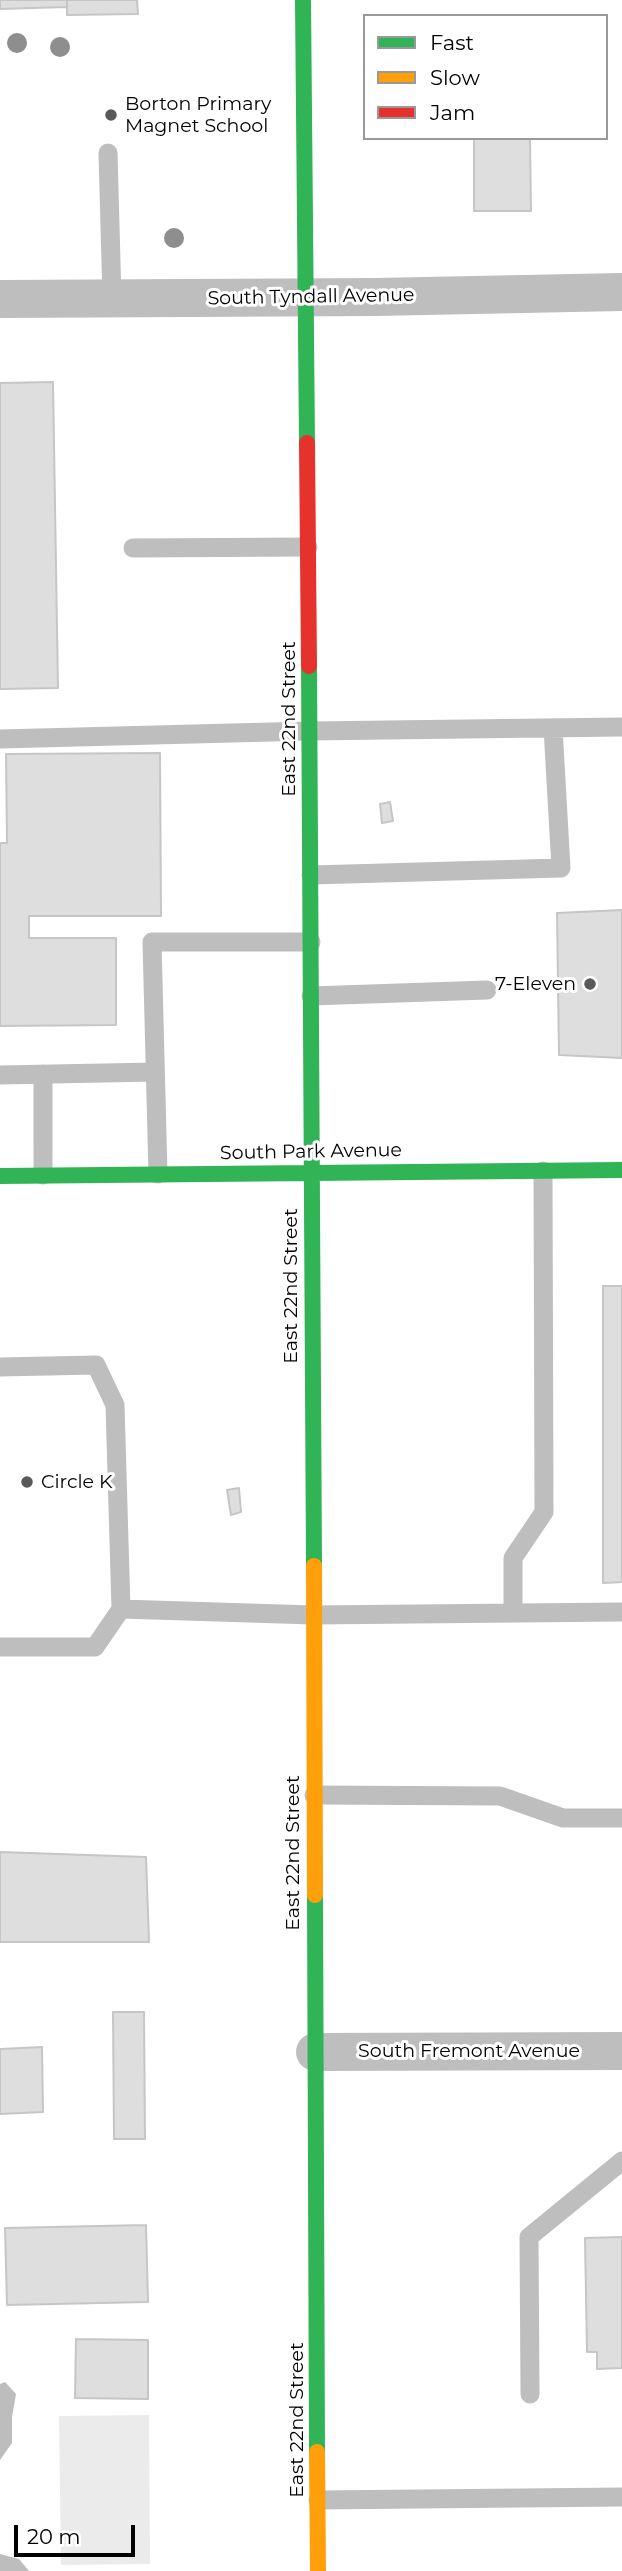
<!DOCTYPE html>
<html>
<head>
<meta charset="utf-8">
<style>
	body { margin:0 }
	#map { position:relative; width:622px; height:2571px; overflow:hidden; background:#fff; font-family:Montserrat,sans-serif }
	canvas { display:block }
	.legend { position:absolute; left:363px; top:14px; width:245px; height:126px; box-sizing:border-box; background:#fff; border:2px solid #999; margin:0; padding:9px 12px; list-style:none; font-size:21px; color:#000 }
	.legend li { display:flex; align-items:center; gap:14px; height:35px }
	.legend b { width:35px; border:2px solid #999 }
	.scale { position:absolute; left:14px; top:2525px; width:121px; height:32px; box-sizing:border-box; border:4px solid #000; border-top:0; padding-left:9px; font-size:21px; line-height:24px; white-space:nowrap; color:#000; -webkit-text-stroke:5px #fff; paint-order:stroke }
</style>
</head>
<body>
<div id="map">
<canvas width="622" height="2571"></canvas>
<ul class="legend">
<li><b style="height:9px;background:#30b455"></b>Fast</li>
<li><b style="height:9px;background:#ff9f0a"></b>Slow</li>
<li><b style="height:9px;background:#e5322d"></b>Jam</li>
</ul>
<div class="scale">20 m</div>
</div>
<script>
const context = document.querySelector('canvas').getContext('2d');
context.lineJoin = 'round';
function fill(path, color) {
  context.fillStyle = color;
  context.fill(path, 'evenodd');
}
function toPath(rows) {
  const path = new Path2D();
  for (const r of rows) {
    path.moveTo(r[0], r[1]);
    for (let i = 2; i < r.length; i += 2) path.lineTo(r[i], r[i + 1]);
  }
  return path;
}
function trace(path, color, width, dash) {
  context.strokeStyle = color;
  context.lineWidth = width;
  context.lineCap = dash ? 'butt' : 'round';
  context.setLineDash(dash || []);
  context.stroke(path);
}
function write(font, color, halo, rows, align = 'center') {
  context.font = font + ' Montserrat,sans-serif';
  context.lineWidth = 6;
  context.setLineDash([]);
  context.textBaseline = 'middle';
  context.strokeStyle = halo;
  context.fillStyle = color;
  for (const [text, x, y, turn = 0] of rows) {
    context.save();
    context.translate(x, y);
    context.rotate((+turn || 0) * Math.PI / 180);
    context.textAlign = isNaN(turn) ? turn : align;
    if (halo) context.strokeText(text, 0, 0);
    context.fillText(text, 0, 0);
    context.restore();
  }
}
fill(toPath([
	[149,2415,150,2564,61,2565,59,2416]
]), '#ebebeb');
fill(toPath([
	[5,2382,16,2394,12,2417,12,2443,0,2460,0,2384],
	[0,2554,19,2559,29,2571,0,2571]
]), '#bdbdbd');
const building = toPath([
	[0,0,67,0,67,7,0,9,0,0],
	[67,0,137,0,138,14,67,15,67,0],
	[474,138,530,138,531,211,474,211,474,138],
	[53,382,58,688,0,689,0,383,53,382],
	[160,753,161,916,29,916,29,938,116,938,116,1025,0,1026,0,843,7,843,6,754,160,753],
	[390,802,393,821,382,823,380,804,390,802],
	[622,910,622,1058,559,1055,557,913,622,910],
	[603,1286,622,1286,622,1582,603,1583,603,1286],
	[239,1488,241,1512,231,1515,227,1490,239,1488],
	[0,1852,146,1857,149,1942,0,1942,0,1852],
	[113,2012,144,2012,145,2139,114,2139,113,2012],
	[42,2047,43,2112,0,2114,0,2049,42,2047],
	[146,2225,148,2302,7,2305,5,2228,146,2225],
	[622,2237,622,2368,597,2369,597,2352,587,2352,585,2238,622,2237],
	[76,2339,148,2340,148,2399,75,2398,76,2339]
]);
fill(building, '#dedede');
trace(building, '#c6c6c6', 2);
trace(toPath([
	[108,153,112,298],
	[133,548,308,547],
	[0,739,310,731,622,727],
	[311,875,561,868,553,728],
	[311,996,487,990],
	[43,1074,43,1175],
	[0,1075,155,1072],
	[158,1174,152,942,311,942],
	[0,1367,96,1365,115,1405,121,1609,313,1615,622,1612],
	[513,1613,513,1558,544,1512,543,1171],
	[0,1647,95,1647,121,1609],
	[314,1795,500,1796,563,1818,622,1818],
	[530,2394,529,2237,622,2161],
	[318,2500,622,2497]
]), '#bebebe', 19);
trace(toPath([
	[0,299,376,297,622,292],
	[315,2052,622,2051]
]), '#bebebe', 38);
trace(toPath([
	[303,0,307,443],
	[309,666,314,1566],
	[0,1176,622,1170],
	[315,1895,317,2452]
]), '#30b455', 16);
trace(toPath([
	[314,1566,315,1895],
	[317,2452,318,2571]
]), '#ff9f0a', 16);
trace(toPath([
	[307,443,309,666]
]), '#e5322d', 16);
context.fillStyle = '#8e8e8e';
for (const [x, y] of [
	[17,43],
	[60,47],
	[174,238]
]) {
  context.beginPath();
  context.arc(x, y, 10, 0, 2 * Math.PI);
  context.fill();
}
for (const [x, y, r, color] of [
	[111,115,7,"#595959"],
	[590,984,7,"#595959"],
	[27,1482,7,"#595959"]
]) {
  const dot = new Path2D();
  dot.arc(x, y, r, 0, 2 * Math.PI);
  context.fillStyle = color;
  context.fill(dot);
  trace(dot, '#fff', 2.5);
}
write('19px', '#000', '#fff', [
	["Borton Primary",125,104],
	["Magnet School",125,126],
	["7-Eleven",576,984,"right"],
	["Circle K",41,1482]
], 'left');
write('19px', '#000', '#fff', [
	["South Tyndall Avenue",311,297,-1],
	["East 22nd Street",289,719,-90],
	["South Park Avenue",311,1152,-1],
	["East 22nd Street",291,1286,-90],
	["East 22nd Street",293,1853,-90],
	["South Fremont Avenue",469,2051],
	["East 22nd Street",297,2420,-90]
]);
</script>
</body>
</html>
